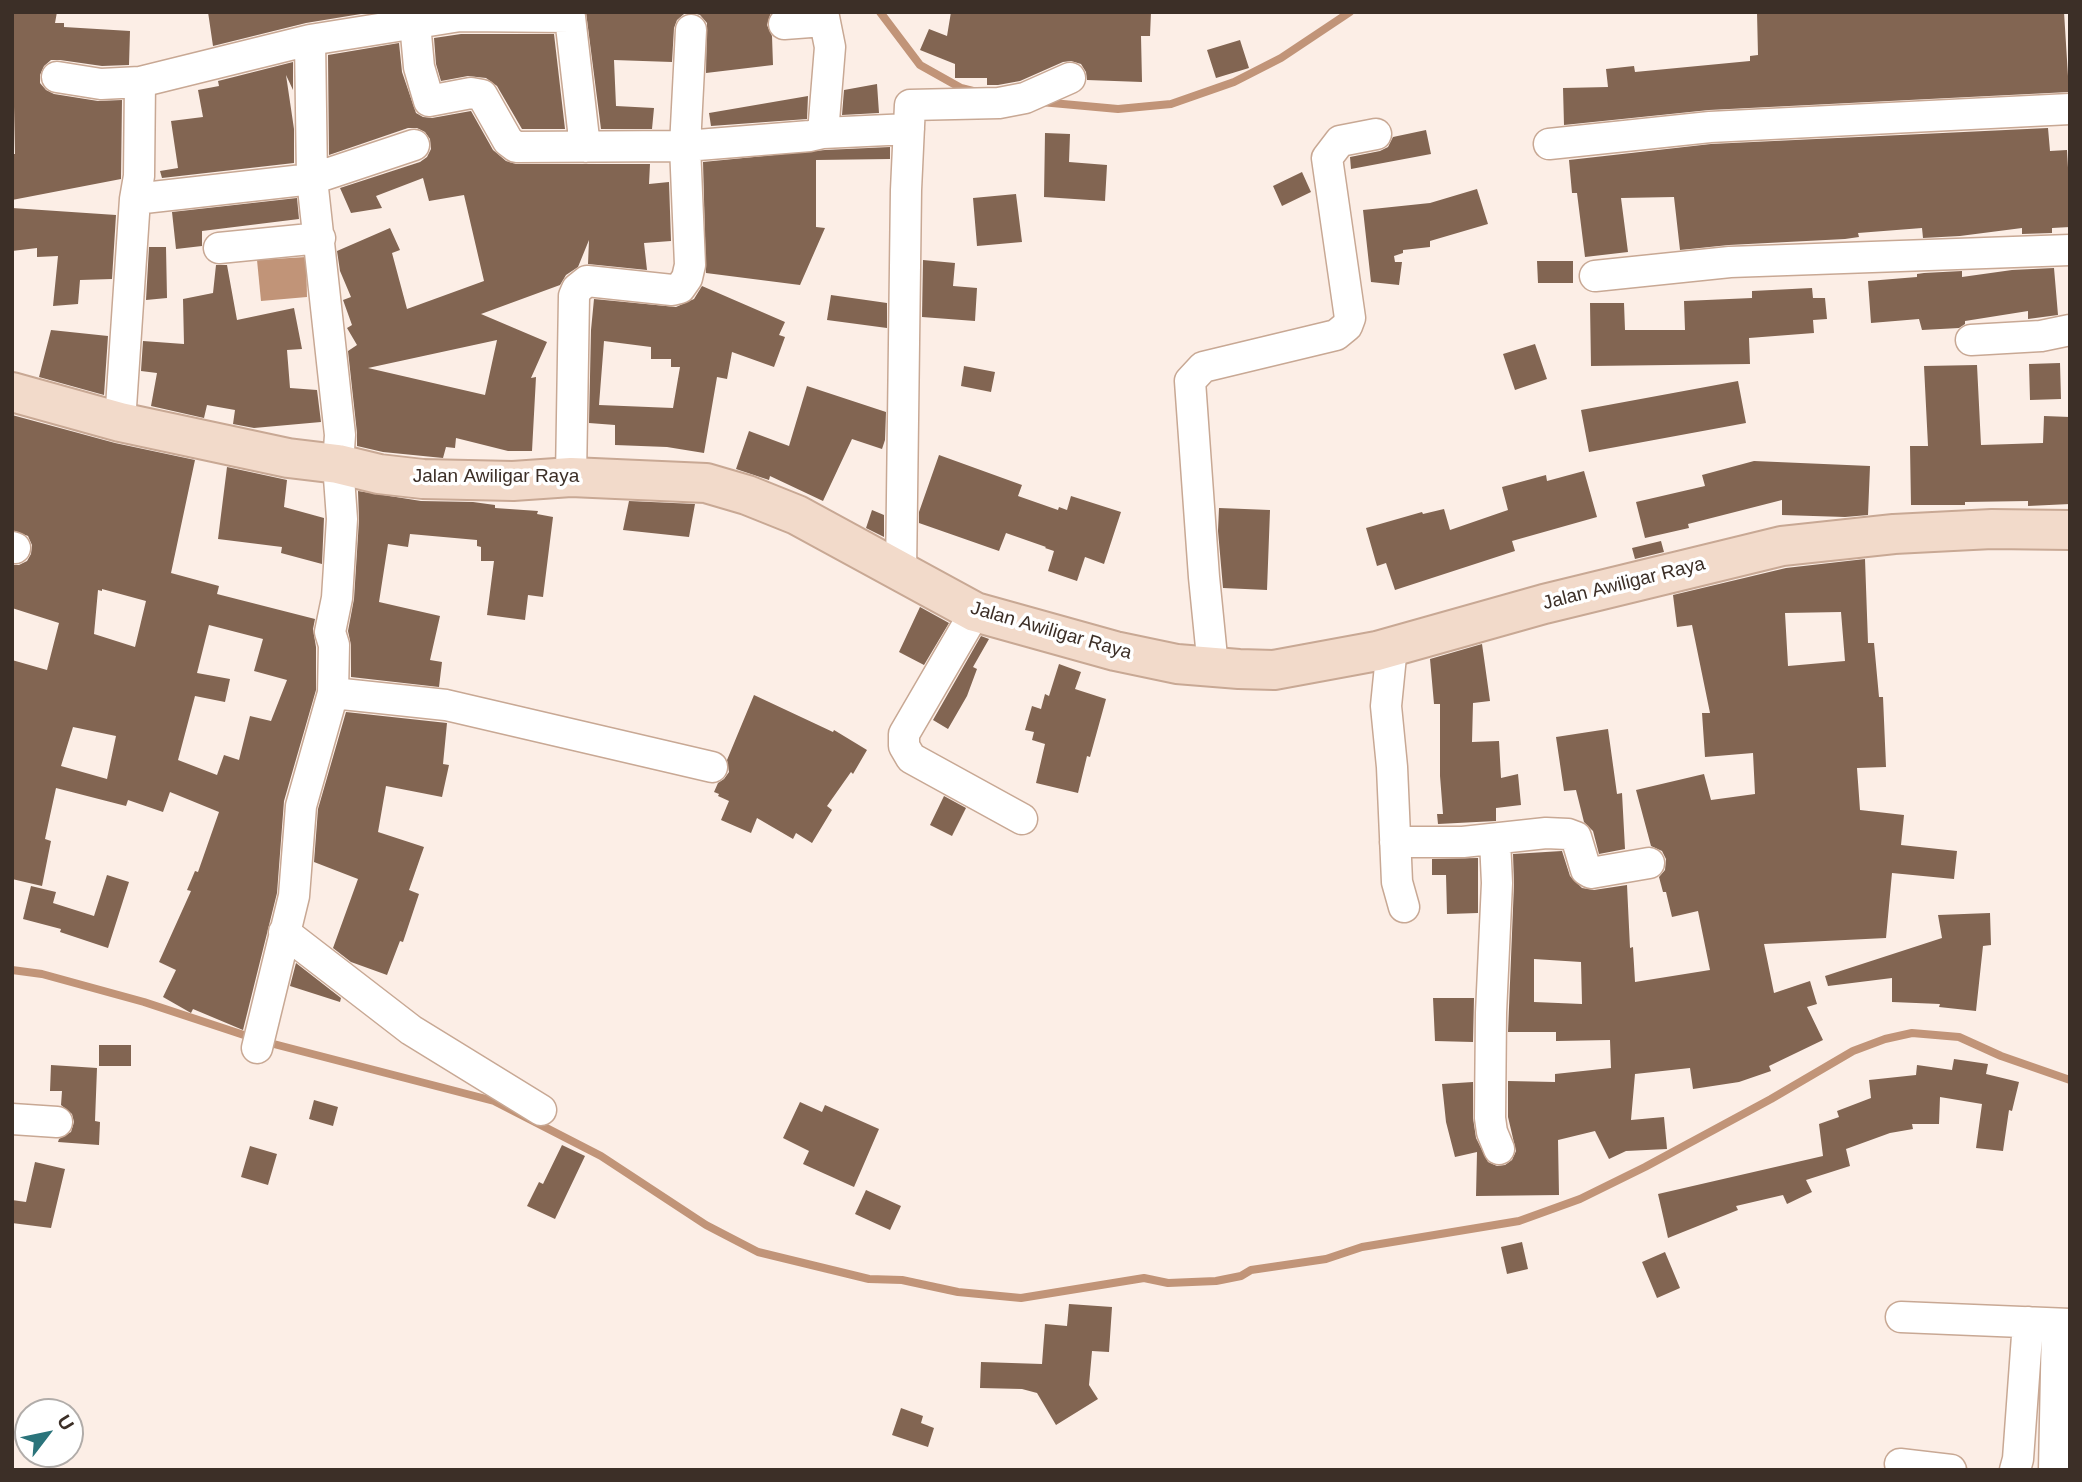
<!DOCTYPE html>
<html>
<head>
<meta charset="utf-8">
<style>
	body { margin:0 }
	#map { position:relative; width:2082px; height:1482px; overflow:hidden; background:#fceee6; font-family:Helvetica,sans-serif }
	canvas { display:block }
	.frame { position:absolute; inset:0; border:14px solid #3c2f27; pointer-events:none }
	.north { position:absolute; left:14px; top:1398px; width:70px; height:70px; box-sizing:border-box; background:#fff; border:2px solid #b1aca9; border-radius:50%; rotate:58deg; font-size:19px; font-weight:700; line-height:28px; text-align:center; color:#3c2f27 }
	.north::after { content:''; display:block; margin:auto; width:24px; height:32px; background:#2b747b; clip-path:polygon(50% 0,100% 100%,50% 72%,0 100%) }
</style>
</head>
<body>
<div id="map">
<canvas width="2082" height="1482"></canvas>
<div class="frame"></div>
<div class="north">U</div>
</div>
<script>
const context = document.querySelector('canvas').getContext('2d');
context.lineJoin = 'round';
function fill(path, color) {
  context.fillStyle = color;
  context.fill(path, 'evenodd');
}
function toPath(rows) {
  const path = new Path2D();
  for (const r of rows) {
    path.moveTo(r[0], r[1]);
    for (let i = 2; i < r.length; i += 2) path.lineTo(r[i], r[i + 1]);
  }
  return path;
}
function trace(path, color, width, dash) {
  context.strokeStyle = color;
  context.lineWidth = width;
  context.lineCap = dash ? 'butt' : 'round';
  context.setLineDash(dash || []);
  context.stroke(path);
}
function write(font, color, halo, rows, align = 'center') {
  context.font = font + ' Helvetica,sans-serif';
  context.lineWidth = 7;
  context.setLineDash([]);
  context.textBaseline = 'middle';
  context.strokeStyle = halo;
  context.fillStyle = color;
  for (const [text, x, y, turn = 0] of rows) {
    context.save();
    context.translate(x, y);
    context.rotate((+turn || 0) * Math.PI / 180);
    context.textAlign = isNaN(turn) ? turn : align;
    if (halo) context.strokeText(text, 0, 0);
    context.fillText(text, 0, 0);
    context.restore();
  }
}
fill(toPath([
	[306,257,307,297,261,301,257,260]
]), '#c19478');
trace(toPath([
	[880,12,920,65,961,88,973,91],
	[1041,102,1118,109,1171,104,1234,82,1281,58,1350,12],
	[12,970,42,974,144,1002,253,1038],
	[266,1042,494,1101,601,1156,706,1225,758,1252,869,1279,902,1280,958,1292,1021,1298,1144,1278,1168,1283,1216,1281,1241,1276,1251,1270,1326,1259,1362,1247,1519,1221,1580,1199,1645,1167,1771,1099,1853,1051,1885,1039,1912,1033,1959,1037,2001,1056,2070,1080]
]), '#c19478', 8);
fill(toPath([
	[12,12,57,12,55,23,64,23,64,27,130,31,129,65,102,66,60,60,51,60,44,66,40,75,40,83,46,90,54,94,98,101,122,100,121,179,12,200,12,154,15,154],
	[208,12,373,12,306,23,213,46],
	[586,12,771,12,767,25,772,36,773,65,706,73,707,23,700,15,693,13,684,14,677,20,674,28,672,62,614,60,616,106,654,108,652,129,601,129],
	[951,12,1151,12,1150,36,1141,36,1142,82,1087,80,1086,72,1081,64,1071,61,1063,62,1020,81,998,85,987,85,987,78,955,78,955,64,920,50,929,29,947,36],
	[1757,12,2064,12,2069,92,1709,110,1564,125,1563,88,1608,87,1606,69,1634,66,1635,72,1750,61,1750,56,1758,55],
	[461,34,554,34,565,129,522,129,497,86,486,78,468,76,441,81,436,64,434,38],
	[1240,40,1249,68,1216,78,1207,50],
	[399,43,402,72,416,113,423,117,432,118,471,111,493,150,506,161,516,164,650,164,649,184,669,182,671,241,644,243,647,270,588,264,589,240,578,267,566,275,560,285,481,314,547,342,531,378,536,377,532,451,508,451,456,438,455,448,446,447,443,458,383,452,357,446,357,433,348,351,357,345,347,328,352,325,343,300,351,297,340,271,337,251,390,228,400,250,392,253,407,309,484,281,464,195,429,201,423,178,376,196,382,208,351,213,340,188,420,162,427,157,431,149,430,139,425,132,417,128,408,128,329,155,328,55],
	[497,340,485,395,368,368],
	[293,62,293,90,286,75,294,129,294,163,162,178,160,171,178,168,171,121,203,117,198,90,219,86,218,81],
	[877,84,879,113,842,115,844,90],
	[808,96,807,119,711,126,709,113],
	[2048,128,2050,151,2067,150,2070,203,2070,227,2052,228,2052,233,2022,234,2022,228,1960,236,1923,238,1922,228,1858,233,1859,237,1845,239,1729,245,1680,250,1674,197,1621,198,1628,252,1585,257,1577,193,1572,193,1569,160,1711,144],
	[1426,130,1431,154,1351,169,1350,157,1380,151,1388,147,1393,137],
	[1045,133,1070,134,1069,162,1107,165,1105,201,1044,197],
	[890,147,890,159,816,160,816,227,825,228,800,285,706,273,703,162,825,150],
	[1302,172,1311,192,1282,206,1273,186],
	[1477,189,1488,224,1430,241,1430,247,1403,250,1403,253,1394,256,1395,262,1402,262,1399,285,1371,282,1363,210,1430,203],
	[1016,194,1022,242,977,246,973,198],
	[297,198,299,219,202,231,202,246,176,249,172,212],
	[12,208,116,215,112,279,80,280,78,304,53,306,58,256,37,257,37,248,12,251],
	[149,247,166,247,167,298,146,300],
	[923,260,955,263,953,286,977,288,975,321,922,317],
	[1537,261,1573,261,1573,283,1538,283],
	[216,265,227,265,237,320,294,308,302,349,287,350,290,388,317,390,321,422,254,428,233,424,235,410,207,405,204,418,151,406,157,373,141,371,143,341,184,344,183,299,213,293],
	[2054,268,2058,315,2028,319,2028,311,1965,321,1965,324,1959,328,1922,330,1919,319,1871,323,1868,281,1917,277,1917,274,1924,273,1962,271,1962,277,2012,270],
	[702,286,785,322,779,335,785,337,774,367,732,352,727,379,717,377,704,453,667,447,615,445,615,425,589,423,591,330,594,299,676,307,694,299],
	[604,341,651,347,651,359,671,359,671,367,680,367,673,408,599,405],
	[1812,288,1813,298,1825,298,1827,319,1813,320,1814,333,1749,338,1750,364,1591,366,1590,303,1624,303,1625,330,1685,330,1684,301,1752,298,1752,291],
	[831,295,887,303,887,328,827,320],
	[51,330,108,336,104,395,39,377],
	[1535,344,1547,379,1515,390,1503,354],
	[2060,363,2061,399,2030,400,2029,364],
	[1977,365,1981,445,2043,443,2044,416,2070,417,2070,504,2028,506,2028,501,1965,502,1965,505,1911,505,1910,446,1928,446,1924,366],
	[964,366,995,372,991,392,961,386],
	[1738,381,1746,423,1589,452,1581,410],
	[807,386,886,412,885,440,882,449,852,439,823,501,770,476,769,480,736,469,749,431,789,446],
	[12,415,115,443,195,460,171,573,219,586,217,594,315,619,313,629,316,647,316,690,284,801,277,893,243,1030,193,1009,191,1013,163,997,176,970,159,962,191,891,187,890,195,871,198,872,219,812,170,792,163,812,128,800,126,806,56,788,45,839,51,841,42,886,12,879,12,660,47,670,59,623,12,608,12,565,19,565,27,561,31,554,32,545,28,536,12,530],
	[102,589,146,601,135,647,94,634,98,590,102,591],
	[209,625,263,639,254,671,287,680,271,721,250,716,239,760,224,755,217,775,178,760,195,696,225,702,230,679,197,673],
	[73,727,116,736,107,779,61,766],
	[939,455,1022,485,1018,496,1058,510,1059,507,1067,510,1071,496,1121,512,1104,564,1085,557,1077,581,1048,571,1054,551,1045,548,1046,547,1006,533,999,551,919,523,919,512],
	[1754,461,1870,466,1868,515,1845,517,1782,515,1782,500,1688,524,1689,528,1645,538,1636,502,1705,486,1702,475],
	[227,467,287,480,284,507,324,518,322,564,281,553,282,547,218,539],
	[1584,471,1597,517,1512,541,1515,551,1395,590,1386,563,1377,566,1366,528,1422,512,1423,514,1444,509,1450,530,1508,510,1502,487,1546,475,1547,481],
	[358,491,421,501,473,502,495,505,495,508,538,511,537,514,553,517,543,597,528,595,525,620,487,615,494,561,481,561,481,547,477,546,477,540,410,534,408,547,388,544,379,602,440,616,430,660,442,662,439,687,351,677,351,645,348,631,354,599,359,520],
	[629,501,695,504,689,537,623,530],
	[1219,508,1270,510,1267,590,1223,588,1218,531],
	[872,510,884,515,884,537,866,528],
	[1661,541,1664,552,1635,559,1632,548],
	[1865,559,1868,643,1874,643,1879,697,1883,697,1886,767,1857,768,1860,810,1904,815,1901,845,1957,851,1954,879,1892,873,1886,938,1764,944,1774,993,1810,981,1817,1004,1807,1007,1823,1040,1769,1066,1771,1071,1739,1082,1693,1089,1690,1068,1635,1074,1631,1120,1664,1117,1667,1149,1626,1151,1609,1159,1595,1131,1558,1140,1559,1195,1476,1196,1477,1152,1455,1157,1446,1122,1442,1084,1473,1082,1473,1118,1476,1138,1488,1162,1497,1166,1505,1165,1512,1160,1516,1151,1508,1117,1508,1081,1555,1082,1555,1074,1611,1068,1610,1040,1556,1041,1556,1032,1508,1032,1514,884,1513,854,1562,851,1570,876,1582,888,1594,890,1627,885,1630,948,1633,947,1635,982,1710,970,1698,911,1672,917,1666,892,1663,892,1659,877,1665,870,1666,859,1662,851,1651,846,1636,790,1704,774,1711,800,1755,794,1753,753,1705,757,1702,713,1710,713,1692,625,1677,627,1673,595,1786,568],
	[1841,612,1845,661,1788,666,1785,613],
	[1534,959,1581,962,1582,1004,1534,1002],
	[920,607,949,623,924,665,899,652],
	[981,636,989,639,973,667,977,669,967,696,948,729,933,720],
	[1482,644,1490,701,1473,703,1472,742,1499,741,1501,778,1518,774,1521,805,1496,808,1496,821,1438,824,1437,814,1443,814,1440,776,1440,704,1434,704,1430,659],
	[1059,664,1081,672,1075,689,1106,699,1090,757,1087,756,1078,793,1036,783,1045,744,1032,740,1034,732,1025,730,1032,706,1041,709,1045,694,1049,696],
	[754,695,833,732,834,730,867,750,853,774,851,772,827,806,832,810,812,843,796,833,793,839,757,818,751,833,721,820,729,801,718,796,719,794,714,792,718,783,724,779,729,772,727,760],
	[346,712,447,723,443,764,449,765,442,797,386,786,378,832,424,847,409,890,419,894,403,942,400,941,387,975,351,962,333,948,358,879,314,862,318,809],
	[1608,729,1617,794,1622,793,1625,849,1599,854,1593,831,1584,822,1576,790,1564,791,1556,737],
	[944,796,966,808,952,836,930,825],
	[1478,858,1478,913,1447,914,1446,875,1432,875,1432,859],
	[107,875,129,882,108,948,60,932,61,929,23,919,31,886,56,892,53,903,94,916],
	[1990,913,1991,945,1983,946,1976,1011,1939,1007,1940,1004,1892,1002,1892,978,1828,986,1825,976,1942,938,1938,915],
	[296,963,341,998,340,1002,290,986],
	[1433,998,1474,998,1473,1042,1435,1041],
	[99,1045,131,1045,131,1066,99,1066],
	[1954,1059,1988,1064,1986,1074,2019,1082,2012,1111,2009,1110,2003,1151,1976,1148,1982,1104,1940,1097,1939,1124,1912,1124,1913,1129,1890,1133,1846,1149,1850,1166,1806,1180,1812,1192,1787,1204,1783,1195,1736,1206,1738,1210,1668,1238,1658,1194,1823,1156,1819,1124,1839,1117,1837,1111,1871,1098,1869,1080,1916,1075,1917,1065,1952,1070],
	[51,1065,97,1068,95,1121,100,1122,99,1145,58,1142,59,1139,71,1132,74,1122,72,1114,61,1105,62,1091,50,1091],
	[314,1100,338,1107,333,1126,309,1119],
	[800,1102,822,1112,825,1105,879,1129,854,1187,803,1164,809,1151,783,1138],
	[562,1145,585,1156,555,1219,527,1206,539,1182,543,1184],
	[250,1146,277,1154,268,1185,241,1177],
	[35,1162,65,1169,51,1228,12,1223,12,1200,26,1202],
	[866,1190,901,1206,890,1230,855,1214],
	[1522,1242,1528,1269,1507,1274,1501,1247],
	[1665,1252,1680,1288,1657,1298,1642,1262],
	[1069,1304,1112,1307,1109,1352,1092,1351,1089,1385,1098,1399,1056,1425,1037,1393,1022,1389,980,1388,981,1362,1042,1364,1045,1324,1067,1326],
	[901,1408,923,1416,921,1423,934,1428,928,1447,892,1435]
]), '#826552');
const street = toPath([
	[823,12,830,47,823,133],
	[415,23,419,67,429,101,471,93,482,95,508,141,516,147,685,146,810,136,823,133,909,129],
	[784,24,824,21],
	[310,40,460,16,570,17,585,147],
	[57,77,101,84,140,82,310,40,312,179,340,435,338,464,342,519,337,598,330,632,334,645,333,693,301,806,294,896,257,1048],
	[1549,144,1710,127,2070,109],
	[135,199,312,179,414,145],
	[219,248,320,238],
	[1595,276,1730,262,2070,250],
	[1971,340,2041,336,2070,330],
	[120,422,135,199,139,176,140,82],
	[571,477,574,296,577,289,587,281,672,290,680,288,687,278,690,265,685,146,691,30],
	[12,547,15,548],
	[901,573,906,190,910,105,999,103,1025,98,1070,78],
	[975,612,904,734,904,746,911,758,1022,819],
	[1392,646,1386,706,1392,767,1397,882,1404,907],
	[1213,667,1204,577,1190,381,1203,367,1336,335,1347,326,1350,318,1327,158,1340,141,1376,134],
	[333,693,446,705,712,767],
	[1495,840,1497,883,1491,1013,1490,1118,1492,1132,1499,1149],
	[1395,842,1463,842,1546,833,1568,834,1576,837,1586,870,1591,873,1649,863],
	[284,932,411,1030,541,1110],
	[12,1119,57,1122],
	[1901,1317,2070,1324],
	[1900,1464,1951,1470],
	[2015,1470,2018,1459,2028,1322],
	[2054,1470,2057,1324]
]);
const secondary = toPath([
	[12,392,120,422,288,458,338,464,379,474,423,479,513,481,571,477,706,483,747,495,797,515,975,612,1115,651,1177,664,1239,669,1274,670,1377,651,1544,604,1782,546,1894,534,1992,529,2070,530]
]);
trace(street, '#c8a894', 33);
trace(secondary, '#c8a894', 42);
trace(street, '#fff', 30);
trace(secondary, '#f2daca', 38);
write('19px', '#3c2f27', '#fff', [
	["Jalan Awiligar Raya",496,477],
	["Jalan Awiligar Raya",1624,584,-14],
	["Jalan Awiligar Raya",1051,631,16]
]);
</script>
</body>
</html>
